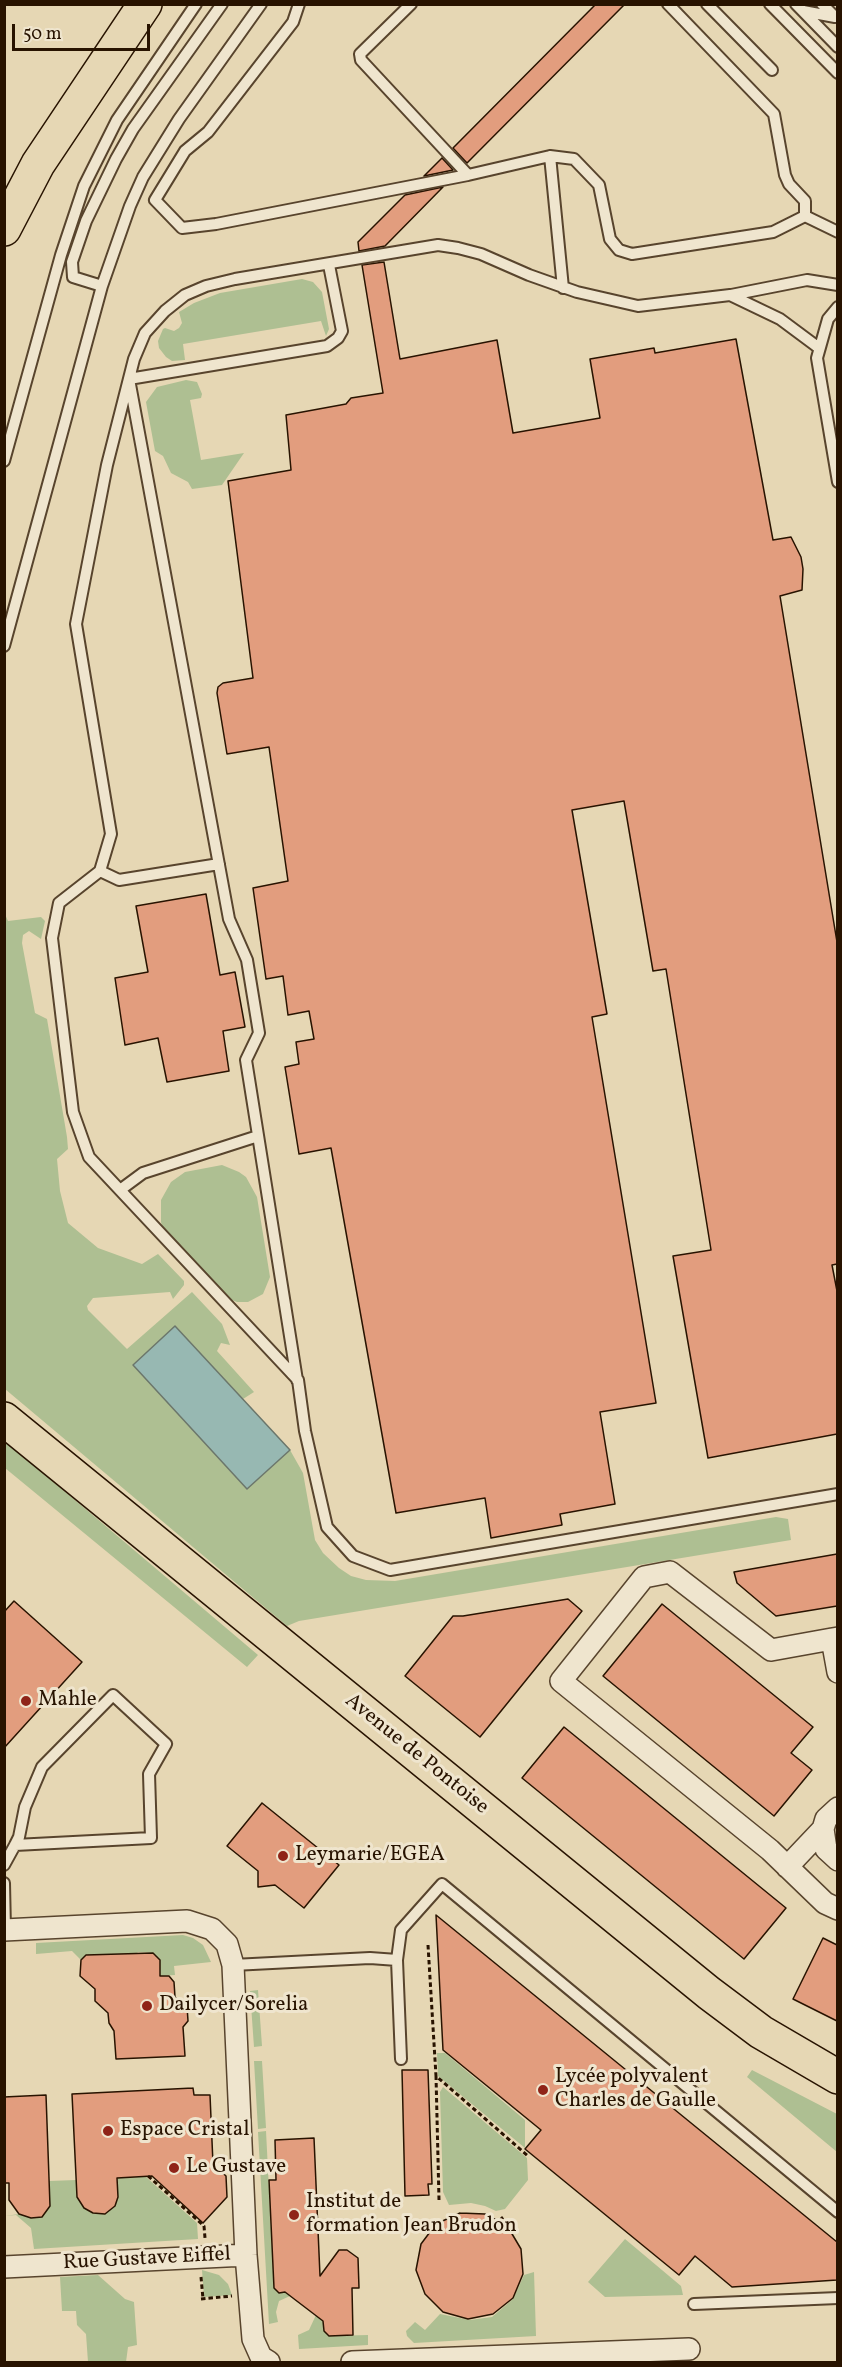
<!DOCTYPE html>
<html>
<head>
<meta charset="utf-8">
<style>
	body { margin:0 }
	#map { position:relative; width:842px; height:2367px; overflow:hidden; background:#e6d7b4; font-family:Vollkorn,serif }
	canvas { display:block }
	.frame { position:absolute; inset:0; border:6px solid #281300; pointer-events:none }
	.scale { position:absolute; left:12px; top:24px; width:138px; height:27px; box-sizing:border-box; border:3px solid #281300; border-top:0; padding-left:8px; font-size:18px; line-height:21px; white-space:nowrap; color:#281300; -webkit-text-stroke:4px #efe5ce; paint-order:stroke }
</style>
</head>
<body>
<div id="map">
<canvas width="842" height="2367"></canvas>
<div class="frame"></div>
<div class="scale">50 m</div>
</div>
<script>
const context = document.querySelector('canvas').getContext('2d');
context.lineJoin = 'round';
function fill(path, color) {
  context.fillStyle = color;
  context.fill(path, 'evenodd');
}
function toPath(rows) {
  const path = new Path2D();
  for (const r of rows) {
    path.moveTo(r[0], r[1]);
    for (let i = 2; i < r.length; i += 2) path.lineTo(r[i], r[i + 1]);
  }
  return path;
}
function trace(path, color, width, dash) {
  context.strokeStyle = color;
  context.lineWidth = width;
  context.lineCap = dash ? 'butt' : 'round';
  context.setLineDash(dash || []);
  context.stroke(path);
}
function write(font, color, halo, rows, align = 'center') {
  context.font = font + ' Vollkorn,serif';
  context.lineWidth = 6;
  context.setLineDash([]);
  context.textBaseline = 'middle';
  context.strokeStyle = halo;
  context.fillStyle = color;
  for (const [text, x, y, turn = 0] of rows) {
    context.save();
    context.translate(x, y);
    context.rotate((+turn || 0) * Math.PI / 180);
    context.textAlign = isNaN(turn) ? turn : align;
    if (halo) context.strokeText(text, 0, 0);
    context.fillText(text, 0, 0);
    context.restore();
  }
}
fill(toPath([
	[302,279,313,282,322,292,329,329,326,336,321,321,183,344,185,360,172,361,166,357,159,348,158,341,163,329,165,328,174,331,179,328,182,323,179,312,194,303,220,293],
	[186,380,197,382,202,394,201,398,190,400,201,460,244,453,222,485,192,489,188,482,171,473,163,456,155,451,146,402,157,387],
	[4,912,8,921,41,917,45,921,41,939,29,931,23,935,22,943,35,1013,47,1019,67,1137,68,1149,57,1159,60,1191,68,1223,98,1248,142,1264,158,1254,184,1281,184,1285,173,1299,170,1292,93,1298,87,1306,88,1310,127,1349,192,1292,222,1324,230,1345,221,1343,217,1351,254,1392,243,1399,175,1326,133,1365,247,1489,290,1450,303,1473,315,1540,323,1553,339,1568,351,1576,366,1580,395,1581,776,1517,788,1519,791,1540,299,1621,287,1626,5,1389],
	[222,1165,239,1172,246,1177,257,1197,270,1277,263,1294,248,1302,237,1302,227,1298,163,1229,161,1222,161,1200,171,1182,185,1172],
	[4,1440,258,1655,247,1667,5,1468],
	[183,1935,193,1938,203,1945,211,1962,174,1966,175,1975,160,1976,160,1960,153,1953,138,1952,132,1958,127,1954,86,1955,81,1960,72,1951,36,1954,36,1943],
	[258,1990,262,2046,254,2047,250,1991],
	[437,2053,445,2053,525,2120,525,2148,438,2076],
	[254,2061,262,2061,266,2128,258,2129],
	[752,2070,837,2114,837,2152,747,2077],
	[443,2087,527,2158,528,2180,505,2209,496,2211,485,2206,471,2203,449,2205,443,2192,440,2092],
	[266,2131,274,2288,279,2293,285,2292,290,2296,279,2301,276,2312,278,2322,269,2324,258,2132],
	[145,2176,197,2223,198,2239,34,2249,31,2228,16,2215,5,2216,19,2214,31,2218,49,2181,76,2180,84,2208,93,2213,105,2214,115,2206,118,2197,117,2178],
	[625,2239,681,2286,683,2295,605,2297,588,2282],
	[202,2270,219,2275,228,2284,232,2295,204,2297],
	[534,2272,536,2336,414,2343,407,2336,406,2331,415,2322,425,2330,440,2314,470,2320,492,2317,513,2299,524,2275],
	[98,2275,125,2299,134,2302,137,2345,128,2347,126,2362,88,2362,86,2334,77,2325,76,2311,62,2311,60,2277],
	[316,2315,323,2321,324,2331,329,2336,368,2335,368,2345,299,2349,298,2335,309,2330]
]), '#aebf92');
const water = toPath([
	[175,1326,290,1450,247,1489,133,1365,175,1326]
]);
fill(water, '#97b8b2');
trace(water, '#6b766b', 1.5);
const building = toPath([
	[596,4,625,4,467,163,453,148,596,4],
	[442,158,453,170,424,176,442,158],
	[443,187,385,246,359,251,358,242,405,195,443,187],
	[384,262,400,359,497,340,513,433,600,418,590,359,654,348,655,353,736,339,773,540,791,537,801,557,803,569,802,590,780,596,837,942,837,1264,832,1265,837,1291,837,1434,708,1458,673,1256,711,1250,666,969,653,971,624,801,572,810,607,1014,592,1017,656,1403,600,1412,615,1504,560,1514,562,1525,491,1538,485,1498,396,1513,331,1148,299,1154,285,1067,299,1064,296,1042,314,1039,309,1011,288,1015,283,976,266,979,253,888,288,881,269,747,227,754,217,693,218,687,223,683,253,678,228,481,291,470,286,415,346,404,351,398,383,393,362,265,384,262],
	[206,894,220,975,235,972,245,1027,223,1031,229,1071,167,1082,158,1038,125,1045,115,978,148,972,136,906,206,894],
	[837,1554,837,1606,776,1616,737,1583,734,1572,837,1554],
	[568,1599,582,1611,480,1737,405,1676,453,1616,463,1616,568,1599],
	[14,1601,82,1662,4,1748,4,1612,14,1601],
	[662,1604,813,1727,791,1753,812,1770,774,1816,603,1676,662,1604],
	[564,1727,786,1908,744,1959,522,1778,564,1727],
	[262,1803,339,1865,304,1908,275,1885,258,1887,258,1871,227,1846,262,1803],
	[436,1915,837,2242,837,2280,732,2287,695,2256,679,2275,525,2149,541,2130,443,2050,436,1915],
	[823,1938,837,1945,837,2021,793,1999,823,1938],
	[153,1953,160,1960,160,1976,169,1976,174,1982,175,1997,187,2006,188,2021,183,2027,185,2056,116,2059,114,2031,109,2023,108,2013,95,2001,95,1989,80,1976,81,1960,86,1955,153,1953],
	[402,2070,428,2070,432,2184,428,2184,429,2195,405,2196,402,2070],
	[193,2088,194,2095,210,2095,213,2164,226,2176,227,2197,203,2223,152,2176,117,2178,118,2197,115,2206,105,2214,93,2213,84,2208,77,2197,72,2094,193,2088],
	[46,2095,50,2206,42,2217,31,2218,19,2214,9,2200,9,2183,4,2183,4,2097,46,2095],
	[314,2138,320,2276,339,2250,347,2250,358,2258,359,2288,352,2288,353,2335,329,2336,324,2331,323,2321,285,2292,279,2293,274,2288,269,2180,276,2180,275,2140,314,2138],
	[460,2213,485,2214,498,2221,502,2217,521,2249,523,2274,513,2298,493,2314,468,2319,443,2312,425,2294,416,2270,421,2244,436,2224,460,2213]
]);
fill(building, '#e29d7e');
trace(building, '#281300', 1.5);
const lane = toPath([
	[299,4,293,22,208,132,185,151,155,200,182,228,216,224,468,175],
	[411,4,360,54,361,60,468,175,550,156,574,159,599,185,610,239,619,250,632,254,773,232,805,216],
	[668,4,774,114,785,175,789,184,805,201,805,216],
	[707,4,772,70],
	[770,4,838,73],
	[796,4,838,47],
	[822,4,835,17],
	[803,11,835,17],
	[550,156,563,288],
	[805,216,838,232],
	[102,286,73,277,72,262,86,221,116,159,133,129,222,4],
	[731,295,807,280,838,285],
	[838,307,828,319,817,358,838,482],
	[819,348,780,319,730,295,638,306,577,292,529,275,481,254,458,248,438,245,235,279,206,286,185,295,165,311,145,333,134,359,107,465,76,624,111,834,100,871,59,903,52,938,73,1112,89,1157,298,1380,305,1431,327,1527,353,1556,390,1570,838,1494],
	[4,461,61,255,84,186,117,120,196,4],
	[4,646,102,286,130,206,143,177,179,119,261,4],
	[100,871,119,880,219,864],
	[120,1190,143,1173,258,1136],
	[297,1380,246,1060,259,1033,247,960,229,919,129,379,327,346,338,338,342,331,329,265],
	[4,1865,15,1845,19,1837,25,1807,42,1767,113,1695,166,1744,149,1774,151,1838,15,1845],
	[4,1883,5,1930],
	[397,1960,401,1930,442,1884,838,2212],
	[233,1965,370,1958,397,1960,401,2059],
	[694,2304,838,2298]
]);
const street = toPath([
	[838,1638,832,1639,838,1672],
	[832,1639,771,1650,670,1572,644,1577,561,1681,770,1850,825,1903,838,1909],
	[838,1808,826,1819,823,1829,826,1849,838,1860],
	[787,1867,823,1829],
	[4,1930,187,1921,212,1929,227,1944,233,1965,246,2255,253,2339,261,2357,269,2362],
	[4,2267,246,2255],
	[352,2362,689,2349]
]);
const primary = toPath([
	[4,229,38,164,145,4],
	[4,1419,709,1993,761,2032,838,2077]
]);
trace(lane, '#58442d', 14);
trace(street, '#58442d', 24);
trace(primary, '#281300', 36);
trace(toPath([
	[428,1945,436,2076],
	[148,2176,204,2226,205,2238],
	[439,2200,436,2076,528,2156],
	[201,2277,203,2299],
	[201,2299,232,2296]
]), '#281300', 3, [4.5, 3]);
trace(lane, '#efe5ce', 10);
trace(street, '#efe5ce', 21);
trace(primary, '#e6d7b4', 33);
for (const [x, y, r, color] of [
	[26,1701,6,"#8f2418"],
	[283,1856,6,"#8f2418"],
	[147,2006,6,"#8f2418"],
	[543,2090,6,"#8f2418"],
	[108,2131,6,"#8f2418"],
	[174,2168,6,"#8f2418"],
	[294,2215,6,"#8f2418"]
]) {
  const dot = new Path2D();
  dot.arc(x, y, r, 0, 2 * Math.PI);
  context.fillStyle = color;
  context.fill(dot);
  trace(dot, '#efe5ce', 2);
}
write('21px', '#281300', '#efe5ce', [
	["Mahle",38,1701],
	["Leymarie/EGEA",295,1856],
	["Dailycer/Sorelia",159,2006],
	["Lycée polyvalent",555,2078],
	["Charles de Gaulle",555,2102],
	["Espace Cristal",120,2131],
	["Le Gustave",186,2168],
	["Institut de",306,2203],
	["formation Jean Brudon",306,2227]
], 'left');
write('21px', '#281300', '#efe5ce', [
	["Avenue de Pontoise",416,1755,39],
	["Rue Gustave Eiffel",147,2260,-3]
]);
</script>
</body>
</html>
